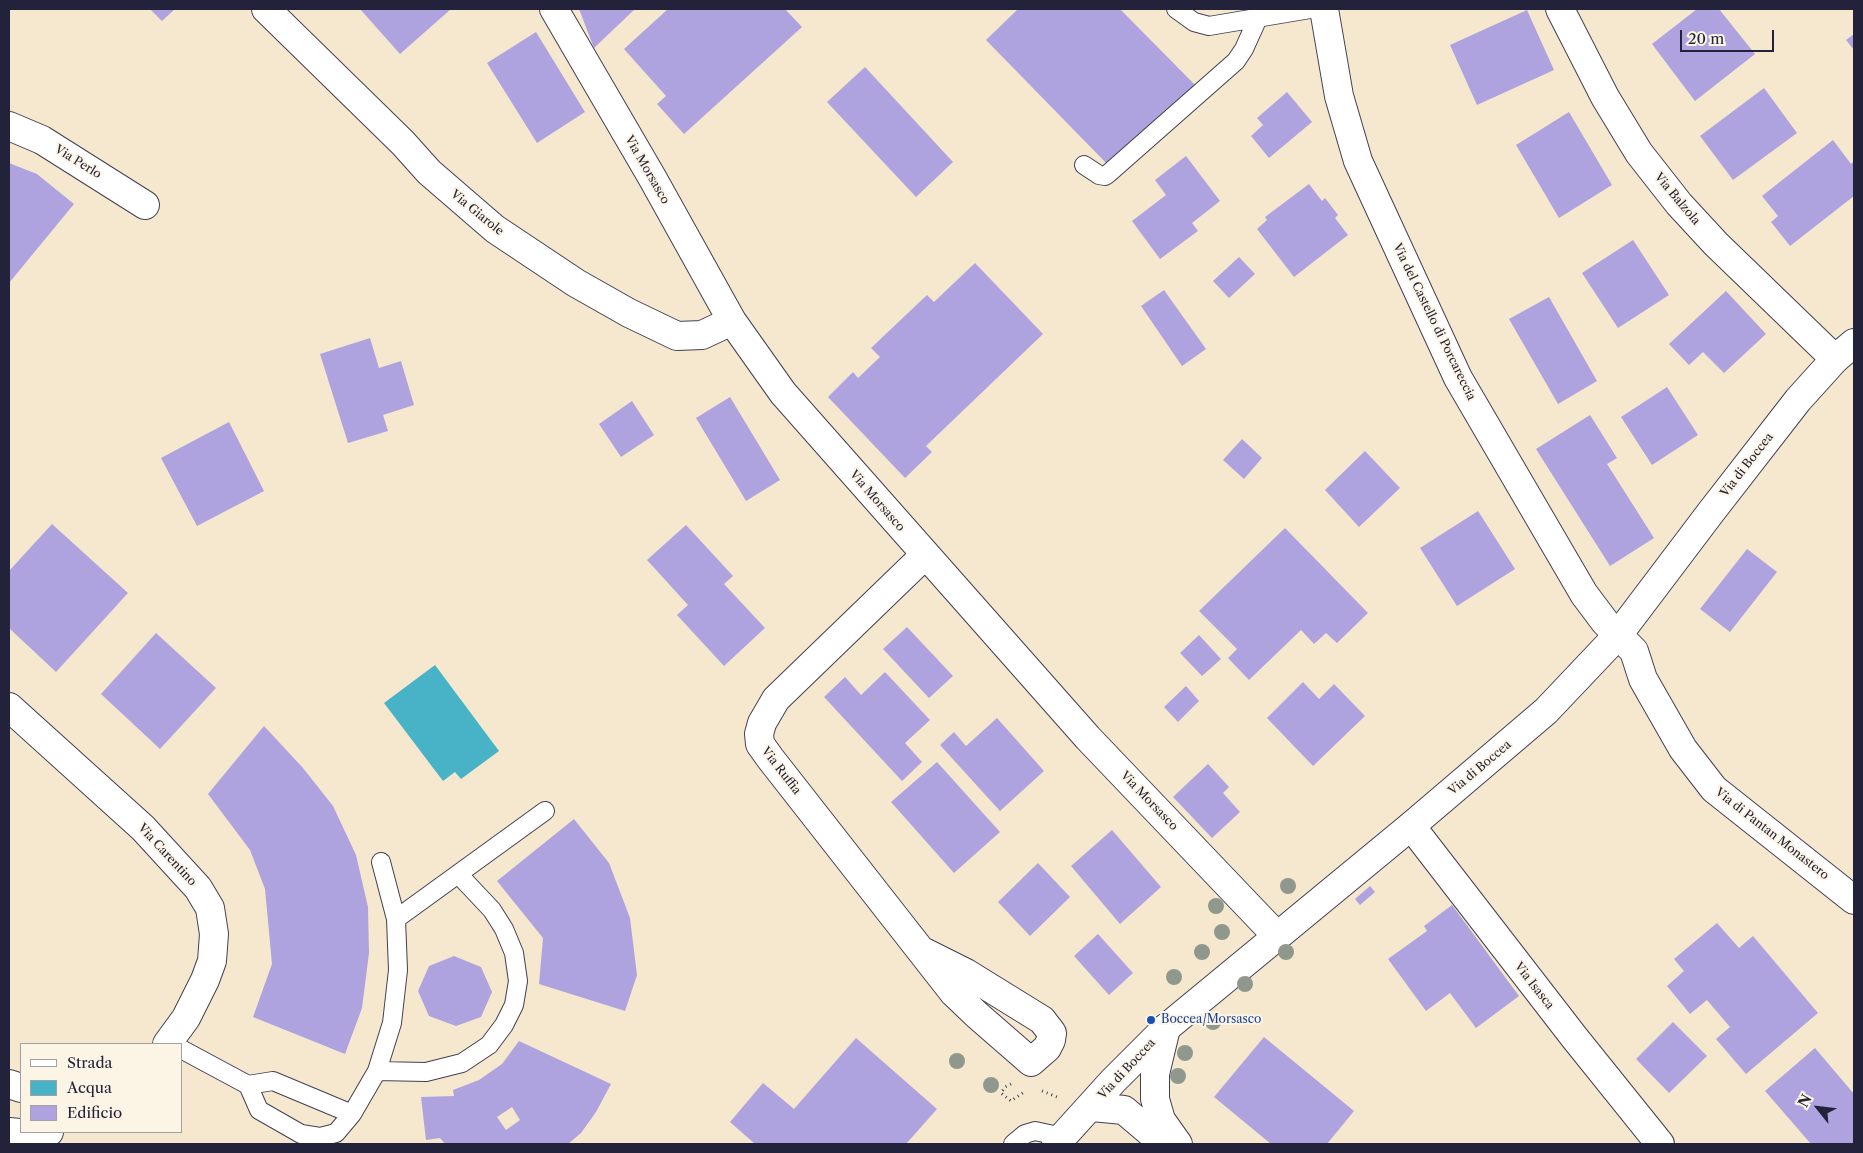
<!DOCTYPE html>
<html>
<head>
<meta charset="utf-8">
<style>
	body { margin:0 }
	#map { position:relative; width:1863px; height:1153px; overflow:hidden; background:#f5e8cf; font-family:"Libre Caslon Text",serif }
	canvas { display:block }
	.frame { position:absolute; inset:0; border:10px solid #22223b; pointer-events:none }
	.legend { position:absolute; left:20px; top:1043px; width:162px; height:90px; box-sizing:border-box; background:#fcf5e5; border:1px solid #a5a1a1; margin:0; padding:6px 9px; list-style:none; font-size:15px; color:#22223b }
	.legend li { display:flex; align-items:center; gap:10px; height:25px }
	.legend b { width:25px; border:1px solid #a5a1a1 }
	.north { position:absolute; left:1793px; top:1083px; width:50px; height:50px; -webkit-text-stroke:4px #fcf5e5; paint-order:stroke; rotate:299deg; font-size:14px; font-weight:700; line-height:20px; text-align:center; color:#22223b }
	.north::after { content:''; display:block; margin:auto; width:18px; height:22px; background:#22223b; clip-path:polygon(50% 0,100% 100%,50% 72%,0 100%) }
	.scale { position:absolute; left:1680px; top:30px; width:94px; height:22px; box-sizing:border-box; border:2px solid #22223b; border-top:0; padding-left:6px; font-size:15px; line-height:18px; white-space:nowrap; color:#22223b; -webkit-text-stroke:4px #fcf5e5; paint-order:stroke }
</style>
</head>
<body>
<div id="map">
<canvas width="1863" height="1153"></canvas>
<div class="frame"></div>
<ul class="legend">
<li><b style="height:6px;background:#fff"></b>Strada</li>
<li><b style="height:14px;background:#48b3c6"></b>Acqua</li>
<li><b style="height:14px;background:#aea3de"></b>Edificio</li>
</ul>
<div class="north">N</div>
<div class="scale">20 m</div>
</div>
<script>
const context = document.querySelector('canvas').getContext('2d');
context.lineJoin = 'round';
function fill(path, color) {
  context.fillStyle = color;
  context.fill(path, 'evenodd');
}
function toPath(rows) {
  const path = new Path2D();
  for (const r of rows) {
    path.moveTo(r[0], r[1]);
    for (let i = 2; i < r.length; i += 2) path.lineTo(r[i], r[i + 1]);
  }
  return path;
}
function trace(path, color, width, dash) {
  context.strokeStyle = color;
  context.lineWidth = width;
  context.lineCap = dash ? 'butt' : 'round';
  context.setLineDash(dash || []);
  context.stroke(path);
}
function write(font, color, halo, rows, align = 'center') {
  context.font = font + ' "Libre Caslon Text",serif';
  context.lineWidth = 4;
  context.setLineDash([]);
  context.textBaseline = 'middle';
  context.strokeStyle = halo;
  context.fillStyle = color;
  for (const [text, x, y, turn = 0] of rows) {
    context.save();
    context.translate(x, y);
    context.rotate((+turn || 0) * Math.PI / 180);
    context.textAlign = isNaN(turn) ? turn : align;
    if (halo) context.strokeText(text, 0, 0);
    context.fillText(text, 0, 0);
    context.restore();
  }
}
fill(toPath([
	[435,665,499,751,461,779,455,772,443,781,384,703]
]), '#48b3c6');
fill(toPath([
	[150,9,175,9,162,21],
	[360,9,451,9,400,54],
	[579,9,635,9,594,48],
	[668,9,785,9,802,27,684,134,657,104,666,96,624,49],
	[1018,9,1120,9,1195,85,1110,167,986,40],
	[1697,9,1719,9,1755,54,1695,101,1652,44],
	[1527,10,1554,70,1477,105,1450,45],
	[536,32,585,112,537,143,487,63],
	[1854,34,1854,50,1846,40],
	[865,67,953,162,916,197,827,102],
	[1764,88,1797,133,1733,180,1700,136],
	[1287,92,1312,122,1269,158,1251,136,1263,125,1257,118],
	[1569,112,1612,185,1559,218,1516,145],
	[1833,140,1851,164,1854,161,1854,196,1790,246,1771,222,1778,216,1762,196],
	[1186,156,1220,201,1192,223,1198,231,1160,259,1132,221,1166,195,1155,180],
	[9,163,37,174,74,204,9,283],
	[1309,184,1322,201,1325,198,1338,215,1335,218,1348,235,1294,277,1257,229,1267,220,1265,217],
	[1633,240,1669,295,1618,328,1582,273],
	[1239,257,1255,274,1229,298,1213,281],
	[975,263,1043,334,926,446,932,452,905,478,828,397,853,372,858,378,880,357,871,348,927,295,934,302],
	[1164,290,1206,349,1182,366,1141,306],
	[1726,291,1766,334,1724,373,1703,352,1689,365,1669,344],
	[1549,297,1597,381,1558,404,1509,319],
	[370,338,379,368,401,361,414,405,383,415,388,431,348,443,320,354],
	[1667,387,1698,435,1652,465,1621,417],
	[730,397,780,480,746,501,696,418],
	[632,401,654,435,621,457,599,424],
	[1590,415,1617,458,1607,464,1654,538,1610,566,1536,449],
	[229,422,264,491,197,526,161,458],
	[1242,439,1262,458,1244,479,1223,460],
	[1365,451,1400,488,1359,527,1325,490],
	[1478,511,1515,569,1457,606,1420,548],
	[52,524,128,593,56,672,9,628,9,571],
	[686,525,733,576,724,584,765,628,724,666,677,615,688,605,647,560],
	[1285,528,1368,613,1337,643,1326,633,1314,644,1301,630,1249,680,1228,658,1237,649,1199,611],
	[1747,549,1777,572,1730,632,1700,609],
	[907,627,953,676,929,698,883,649],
	[156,633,216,688,160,749,101,694],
	[1199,635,1221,659,1202,676,1180,653],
	[885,672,930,720,905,743,922,762,902,781,824,697,845,677,861,695],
	[1303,682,1319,699,1334,684,1365,716,1313,766,1267,718],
	[1186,686,1199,701,1178,722,1164,707],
	[997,718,1044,771,1000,811,940,745,954,732,966,746],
	[264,726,303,768,333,806,356,855,368,907,369,953,362,1008,345,1054,253,1017,272,964,265,889,250,850,208,794],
	[937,762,1000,832,954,873,891,802],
	[1208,764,1229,787,1223,793,1240,812,1212,838,1173,797],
	[574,819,609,863,630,918,637,975,625,1011,539,984,543,938,497,881],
	[1112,830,1161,887,1120,924,1071,866],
	[1038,863,1070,897,1030,936,998,902],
	[1370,886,1375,892,1360,905,1355,899],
	[1452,905,1519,996,1476,1028,1450,993,1426,1011,1388,959,1427,931,1424,926],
	[1717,923,1739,948,1753,936,1818,1013,1746,1074,1716,1039,1730,1027,1707,1000,1690,1014,1667,986,1684,971,1674,959],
	[1098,934,1133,973,1109,995,1074,956],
	[454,956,481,967,492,992,481,1017,456,1026,429,1016,418,991,429,966],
	[1673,1022,1707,1056,1669,1093,1636,1059],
	[1264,1037,1354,1111,1327,1144,1271,1144,1214,1097],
	[856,1038,937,1109,906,1144,755,1144,730,1122,763,1083,794,1109],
	[519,1041,611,1084,596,1112,581,1133,568,1144,445,1144,440,1138,426,1140,421,1097,454,1096,453,1090,479,1080,502,1064],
	[512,1107,520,1120,506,1130,497,1117],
	[1815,1048,1854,1094,1854,1144,1811,1144,1765,1091]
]), '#aea3de');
const service = toPath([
	[1176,9,1194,22,1209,26,1310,9],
	[1084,165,1099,175,1105,176,1109,173,1236,61,1244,49,1258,18],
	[396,919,545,811],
	[181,1049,248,1085,273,1081,352,1114,377,1071,392,1023,398,970,396,919,381,862],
	[377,1071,426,1072,462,1063,489,1045,504,1025,514,1005,518,981,514,953,504,929,492,910,459,875],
	[248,1085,259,1110,301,1134,320,1137,336,1133,352,1114],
	[1013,1144,1025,1134,1035,1131,1063,1137]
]);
const minor = toPath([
	[266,9,403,143,429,172,495,229,576,283,629,313,677,336,702,335,732,321],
	[554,9,653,179,732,321,783,393,1088,738,1277,936],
	[1324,9,1339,96,1358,161,1458,378,1584,594,1605,622,1634,651,1643,679,1683,749,1714,789,1854,900],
	[1560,9,1605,97,1639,153,1679,204,1716,244,1835,359],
	[9,126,42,140,145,205],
	[9,707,143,828,198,888,210,908,214,934,212,961,205,980,186,1018,167,1044],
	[1411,826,1574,1037,1660,1144],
	[924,952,966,973,1042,1020,1052,1033,1051,1040,1047,1048,1031,1062,977,1015,954,993,770,758,760,744,759,734,762,723,776,699,925,555],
	[1166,1028,1155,1074,1155,1099,1161,1120,1178,1144],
	[9,1084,21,1088],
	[1092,1107,1124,1110,1164,1144],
	[9,1132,41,1135,49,1132]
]);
const secondary = toPath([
	[1056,1144,1113,1081,1166,1028,1411,826,1546,711,1618,635,1711,512,1798,400,1835,359,1854,343]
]);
trace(service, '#424051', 20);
trace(minor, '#424051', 30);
trace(secondary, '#424051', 30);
trace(toPath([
	[1011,1084,1005,1087,1001,1093,1011,1101,1024,1092],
	[1042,1091,1057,1097]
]), '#424051', 3, [1, 4]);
trace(service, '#fff', 18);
trace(minor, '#fff', 28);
trace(secondary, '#fff', 28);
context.fillStyle = '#90988d';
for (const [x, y] of [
	[1288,886],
	[1216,906],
	[1222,932],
	[1202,952],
	[1286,952],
	[1174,977],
	[1245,984],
	[1213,1022],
	[1185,1053],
	[957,1061],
	[1178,1076],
	[991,1085]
]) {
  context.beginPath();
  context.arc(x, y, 8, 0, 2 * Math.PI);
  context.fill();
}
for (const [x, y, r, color] of [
	[1151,1020,5,"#1a4fb4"]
]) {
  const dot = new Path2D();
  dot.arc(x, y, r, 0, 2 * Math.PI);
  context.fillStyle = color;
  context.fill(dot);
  trace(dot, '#fcf5e5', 2);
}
write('12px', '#22223b', '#fcf5e5', [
	["Via Perlo",78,162,32],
	["Via Morsasco",647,170,60],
	["Via Balzola",1677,199,50],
	["Via Giarole",477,213,39],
	["Via del Castello di Porcareccia",1434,322,64],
	["Via di Boccea",1747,465,-52],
	["Via Morsasco",877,501,49],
	["Via di Boccea",1480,768,-40],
	["Via Ruffia",781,771,52],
	["Via Morsasco",1149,801,46],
	["Via di Pantan Monastero",1772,834,38],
	["Via Carentino",167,855,47],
	["Via Isasca",1534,986,52],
	["Via di Boccea",1127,1069,-47]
]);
write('12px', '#164399', '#fcf5e5', [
	["Boccea/Morsasco",1161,1020]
], 'left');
</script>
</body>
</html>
